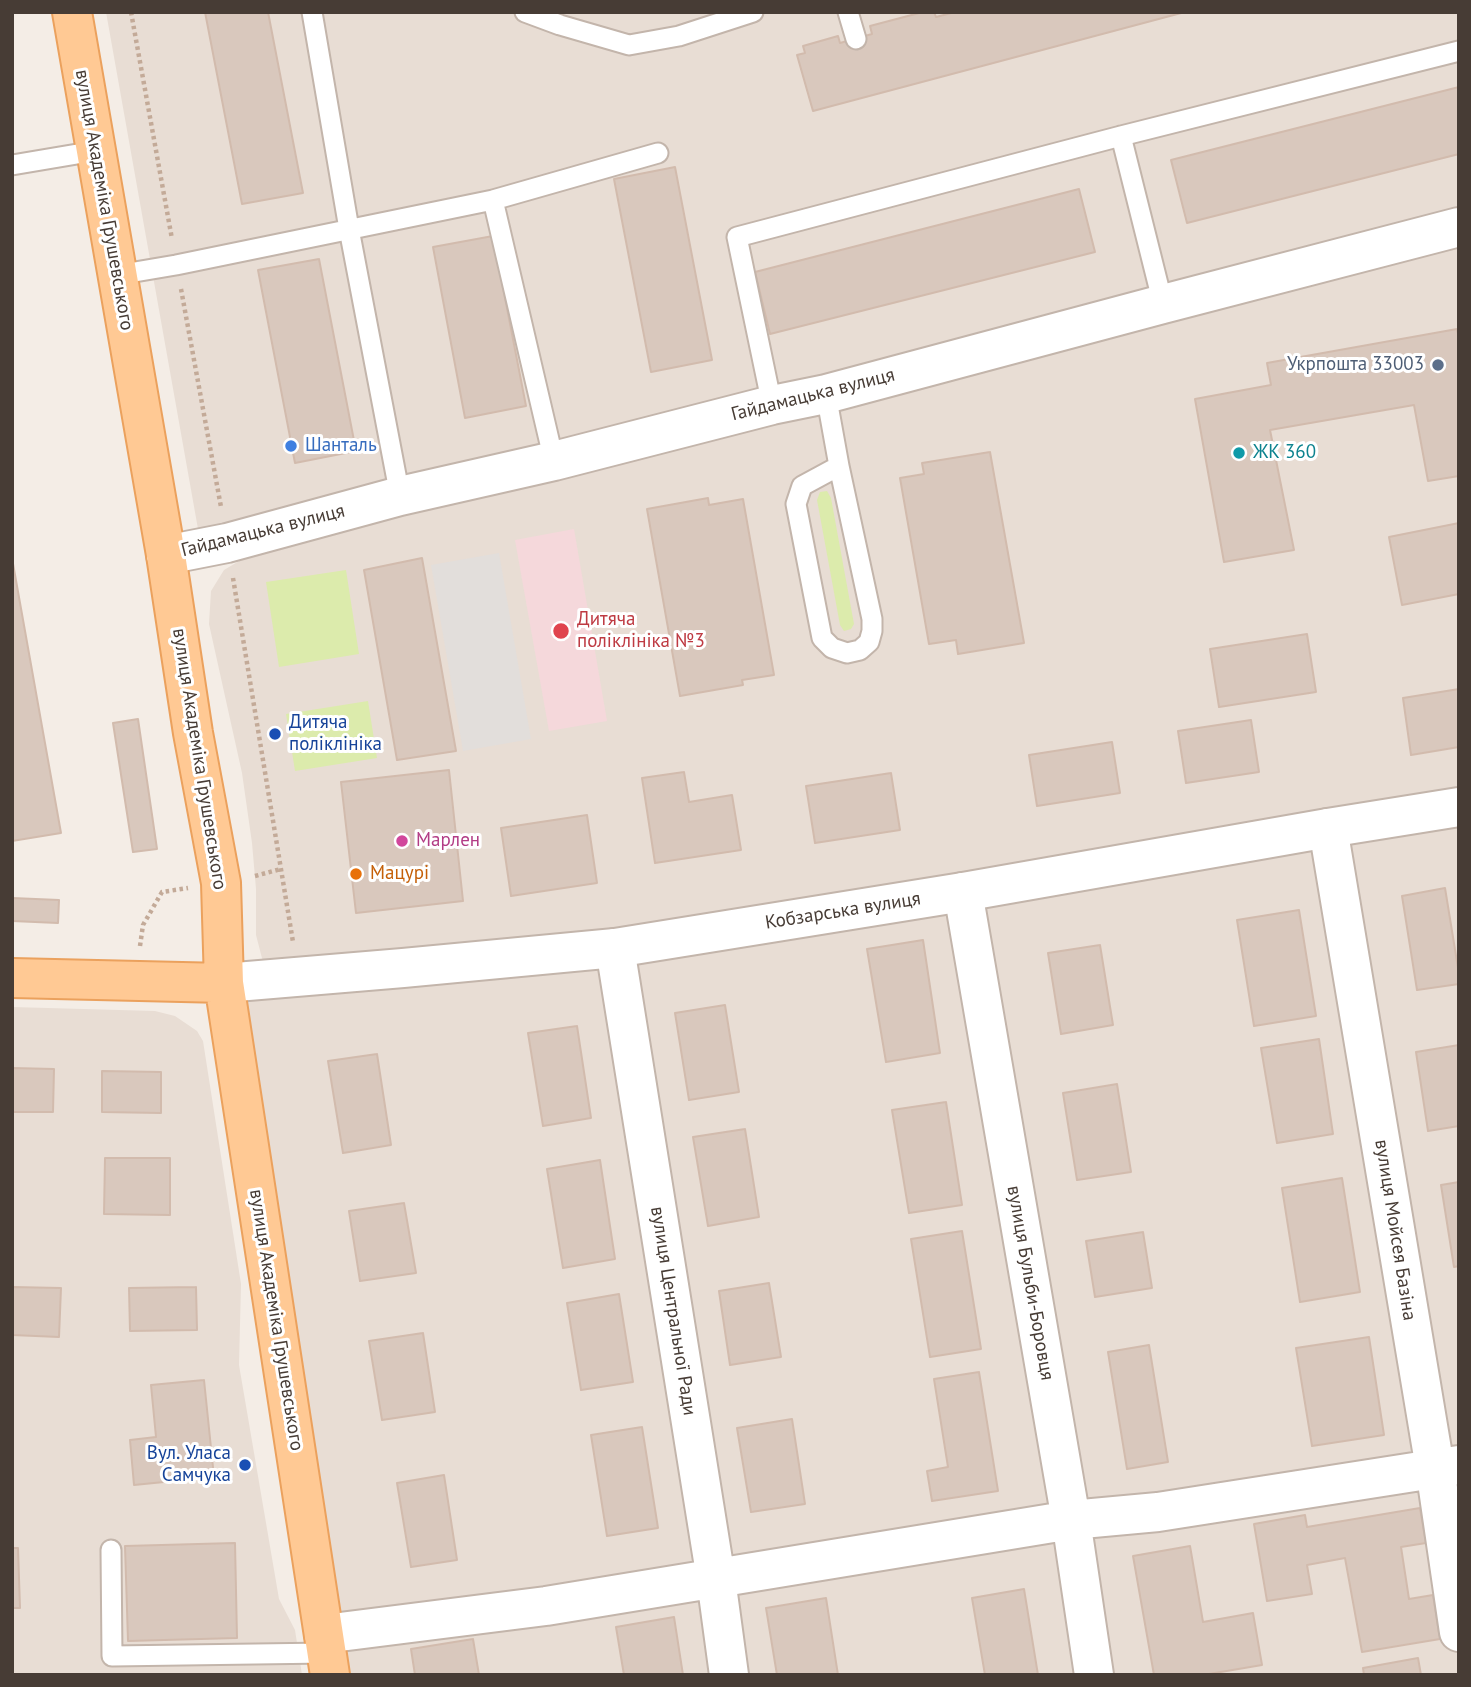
<!DOCTYPE html>
<html>
<head>
<meta charset="utf-8">
<style>
	body { margin:0 }
	#map { position:relative; width:1471px; height:1687px; overflow:hidden; background:#f4ede6; font-family:"PT Sans",sans-serif }
	canvas { display:block }
	.frame { position:absolute; inset:0; border:14px solid #473c35; pointer-events:none }
</style>
</head>
<body>
<div id="map">
<canvas width="1471" height="1687"></canvas>
<div class="frame"></div>
</div>
<script>
const context = document.querySelector('canvas').getContext('2d');
context.lineJoin = 'round';
function fill(path, color) {
  context.fillStyle = color;
  context.fill(path, 'evenodd');
}
function toPath(rows) {
  const path = new Path2D();
  for (const r of rows) {
    path.moveTo(r[0], r[1]);
    for (let i = 2; i < r.length; i += 2) path.lineTo(r[i], r[i + 1]);
  }
  return path;
}
function trace(path, color, width, dash) {
  context.strokeStyle = color;
  context.lineWidth = width;
  context.lineCap = dash ? 'butt' : 'round';
  context.setLineDash(dash || []);
  context.stroke(path);
}
function write(font, color, halo, rows, align = 'center') {
  context.font = font + ' "PT Sans",sans-serif';
  context.lineWidth = 6;
  context.setLineDash([]);
  context.textBaseline = 'middle';
  context.strokeStyle = halo;
  context.fillStyle = color;
  for (const [text, x, y, turn = 0] of rows) {
    context.save();
    context.translate(x, y);
    context.rotate((+turn || 0) * Math.PI / 180);
    context.textAlign = isNaN(turn) ? turn : align;
    if (halo) context.strokeText(text, 0, 0);
    context.fillText(text, 0, 0);
    context.restore();
  }
}
fill(toPath([
	[106,12,1459,12,1459,211,616,433,198,529],
	[1459,242,1459,800,578,939,263,962,256,935,256,889,252,843,242,773,209,624,211,591,224,570,251,554,911,386],
	[1459,822,1459,1675,336,1675,225,984],
	[12,1007,155,1011,175,1016,197,1031,203,1041,241,1284,239,1365,279,1599,295,1630,302,1675,12,1675]
]), '#e8ddd4');
fill(toPath([
	[574,529,607,721,549,731,515,540]
]), '#f5d8db');
fill(toPath([
	[827,491,831,498,854,624,851,629,844,631,840,625,817,500,820,492],
	[346,570,359,654,279,667,266,582],
	[368,701,377,758,295,771,286,714]
]), '#dcebac');
fill(toPath([
	[499,553,531,739,463,751,431,565]
]), '#e2dedb');
const building = toPath([
	[205,12,268,12,303,193,242,204,205,12],
	[923,12,934,12,936,17,955,12,1185,12,813,111,797,55,805,53,803,46,838,36,840,43,872,34,870,26,923,12],
	[1459,87,1459,154,1187,223,1171,160,1459,87],
	[675,167,712,360,651,372,614,179,675,167],
	[1079,189,1095,252,770,334,755,272,1079,189],
	[493,236,526,406,465,418,433,247,493,236],
	[319,259,356,451,295,463,258,270,319,259],
	[1457,329,1459,338,1459,476,1428,481,1414,405,1270,430,1294,550,1224,562,1195,399,1271,385,1267,363,1457,329],
	[990,452,1024,643,958,654,956,640,929,644,900,478,924,474,922,463,990,452],
	[708,498,709,505,743,499,774,675,742,680,743,685,680,696,647,509,708,498],
	[1459,523,1459,594,1402,605,1389,537,1459,523],
	[12,558,61,833,12,841,12,558],
	[422,558,456,751,397,760,364,570,422,558],
	[1307,634,1316,692,1219,707,1210,649,1307,634],
	[1459,689,1459,747,1411,755,1403,698,1459,689],
	[138,719,157,849,133,852,113,723,138,719],
	[1251,720,1259,772,1186,783,1178,731,1251,720],
	[1112,742,1120,793,1037,806,1029,755,1112,742],
	[449,770,463,901,356,913,341,782,449,770],
	[684,772,689,802,732,795,741,850,655,863,642,778,684,772],
	[891,773,900,830,815,843,806,786,891,773],
	[587,815,597,883,511,896,501,828,587,815],
	[1445,888,1459,974,1459,984,1417,990,1402,896,1445,888],
	[12,898,59,900,58,923,12,921,12,898],
	[1299,910,1316,1016,1254,1026,1237,920,1299,910],
	[923,940,940,1053,886,1062,867,949,923,940],
	[1100,945,1113,1025,1061,1034,1048,953,1100,945],
	[725,1005,739,1092,689,1100,675,1013,725,1005],
	[577,1026,591,1118,543,1126,528,1033,577,1026],
	[1319,1039,1333,1134,1277,1143,1261,1048,1319,1039],
	[1459,1045,1459,1126,1428,1131,1416,1052,1459,1045],
	[377,1054,391,1145,343,1153,328,1061,377,1054],
	[12,1068,54,1069,53,1112,12,1112,12,1068],
	[102,1071,161,1072,161,1113,102,1112,102,1071],
	[1117,1084,1131,1172,1077,1180,1063,1093,1117,1084],
	[946,1102,962,1205,909,1213,892,1110,946,1102],
	[745,1129,759,1217,708,1226,693,1137,745,1129],
	[105,1158,170,1158,170,1215,104,1214,105,1158],
	[600,1160,615,1259,563,1268,547,1169,600,1160],
	[1342,1178,1360,1292,1300,1302,1282,1188,1342,1178],
	[1459,1182,1459,1266,1454,1267,1441,1185,1459,1182],
	[404,1203,416,1273,360,1281,349,1211,404,1203],
	[962,1231,981,1349,930,1357,911,1239,962,1231],
	[1143,1232,1152,1288,1095,1297,1086,1241,1143,1232],
	[769,1283,781,1357,730,1365,719,1291,769,1283],
	[12,1287,61,1288,59,1337,12,1335,12,1287],
	[196,1287,197,1330,130,1331,129,1288,196,1287],
	[619,1294,633,1382,581,1390,567,1303,619,1294],
	[423,1333,435,1412,382,1420,369,1341,423,1333],
	[1369,1337,1384,1435,1312,1446,1296,1348,1369,1337],
	[1149,1345,1168,1462,1127,1469,1108,1352,1149,1345],
	[979,1372,998,1491,932,1501,927,1471,948,1467,934,1379,979,1372],
	[204,1380,214,1477,134,1485,130,1440,156,1437,151,1385,204,1380],
	[792,1419,805,1504,751,1512,737,1428,792,1419],
	[642,1427,658,1528,607,1536,591,1435,642,1427],
	[444,1475,457,1560,411,1567,397,1483,444,1475],
	[1420,1508,1426,1543,1401,1547,1409,1599,1433,1595,1440,1639,1362,1652,1345,1558,1307,1565,1312,1594,1267,1601,1254,1524,1305,1515,1307,1527,1420,1508],
	[235,1543,237,1638,128,1641,125,1546,235,1543],
	[1190,1546,1203,1622,1253,1613,1262,1665,1203,1675,1154,1675,1133,1556,1190,1546],
	[12,1548,18,1548,20,1608,12,1608,12,1548],
	[1024,1589,1038,1675,985,1675,972,1598,1024,1589],
	[826,1598,838,1675,777,1675,766,1608,826,1598],
	[674,1617,683,1675,624,1675,616,1627,674,1617],
	[473,1639,479,1675,415,1675,411,1649,473,1639],
	[1418,1658,1421,1675,1364,1675,1363,1668,1418,1658]
]);
fill(building, '#d9c8bd');
trace(building, '#d2bbad', 2);
const service = toPath([
	[312,12,349,229,400,496],
	[525,12,560,25,629,45,679,36,753,12],
	[848,12,856,39],
	[1121,136,1163,304],
	[12,165,95,151],
	[493,200,554,461],
	[117,275,176,265,493,200,658,153],
	[826,394,839,466,872,619,872,631,869,642,860,650,847,653,832,648,822,638,796,504,802,486,839,466],
	[772,405,737,237,1121,136,1459,51],
	[111,1550,112,1656,327,1653]
]);
const minor = toPath([
	[1328,828,1435,1468,1459,1632],
	[963,892,1071,1520,1094,1675],
	[615,948,716,1579,729,1675],
	[324,1634,546,1606,1071,1520,1158,1512,1459,1465]
]);
const tertiary = toPath([
	[166,555,227,543,400,496,554,461,772,405,826,394,1163,304,1459,227],
	[224,983,403,968,615,948,963,892,1328,828,1459,807]
]);
const primary = toPath([
	[72,12,166,555,193,733,221,883,224,983,330,1675],
	[12,978,224,983]
]);
trace(service, '#c3b5ab', 23);
trace(minor, '#c3b5ab', 42);
trace(tertiary, '#c3b5ab', 42);
trace(primary, '#eba15d', 42);
trace(toPath([
	[131,12,172,239],
	[181,289,221,507],
	[233,578,293,942],
	[255,876,281,869],
	[140,946,143,925,162,892,188,888]
]), '#c3aa98', 4.5, [3.5, 3.5]);
trace(service, '#fff', 19);
trace(minor, '#fff', 38);
trace(tertiary, '#fff', 38);
trace(primary, '#ffc994', 38);
for (const [x, y, r, color] of [
	[1438,365,7,"#5c6f8a"],
	[291,446,7,"#3f7fe0"],
	[1239,453,7,"#0f9aa8"],
	[561,631,9,"#e0444e"],
	[275,734,7,"#1a4fb4"],
	[402,841,7,"#d1479c"],
	[356,874,7,"#e8710a"],
	[245,1465,7,"#1a4fb4"]
]) {
  const dot = new Path2D();
  dot.arc(x, y, r, 0, 2 * Math.PI);
  context.fillStyle = color;
  context.fill(dot);
  trace(dot, '#fff', 2.5);
}
write('19px', '#473c35', '#fff', [
	["вулиця Академіка Грушевського",104,200,80],
	["Гайдамацька вулиця",813,395,-14],
	["Гайдамацька вулиця",263,531,-14],
	["вулиця Академіка Грушевського",199,759,81],
	["Кобзарська вулиця",843,911,-9],
	["вулиця Мойсея Базіна",1395,1230,81],
	["вулиця Бульби-Боровця",1030,1283,80],
	["вулиця Центральної Ради",673,1311,81],
	["вулиця Академіка Грушевського",276,1320,81]
]);
write('19px', '#4e5e75', '#fff', [
	["Укрпошта 33003",1424,365]
], 'right');
write('19px', '#366cbe', '#fff', [
	["Шанталь",305,446]
], 'left');
write('19px', '#0d838f', '#fff', [
	["ЖК 360",1253,453]
], 'left');
write('19px', '#be3a42', '#fff', [
	["Дитяча",577,620],
	["поліклініка №3",577,642]
], 'left');
write('19px', '#164399', '#fff', [
	["Дитяча",289,723],
	["поліклініка",289,745],
	["Вул. Уласа",231,1454,"right"],
	["Самчука",231,1476,"right"]
], 'left');
write('19px', '#b23c85', '#fff', [
	["Марлен",416,841]
], 'left');
write('19px', '#c56008', '#fff', [
	["Мацурі",370,874]
], 'left');
</script>
</body>
</html>
